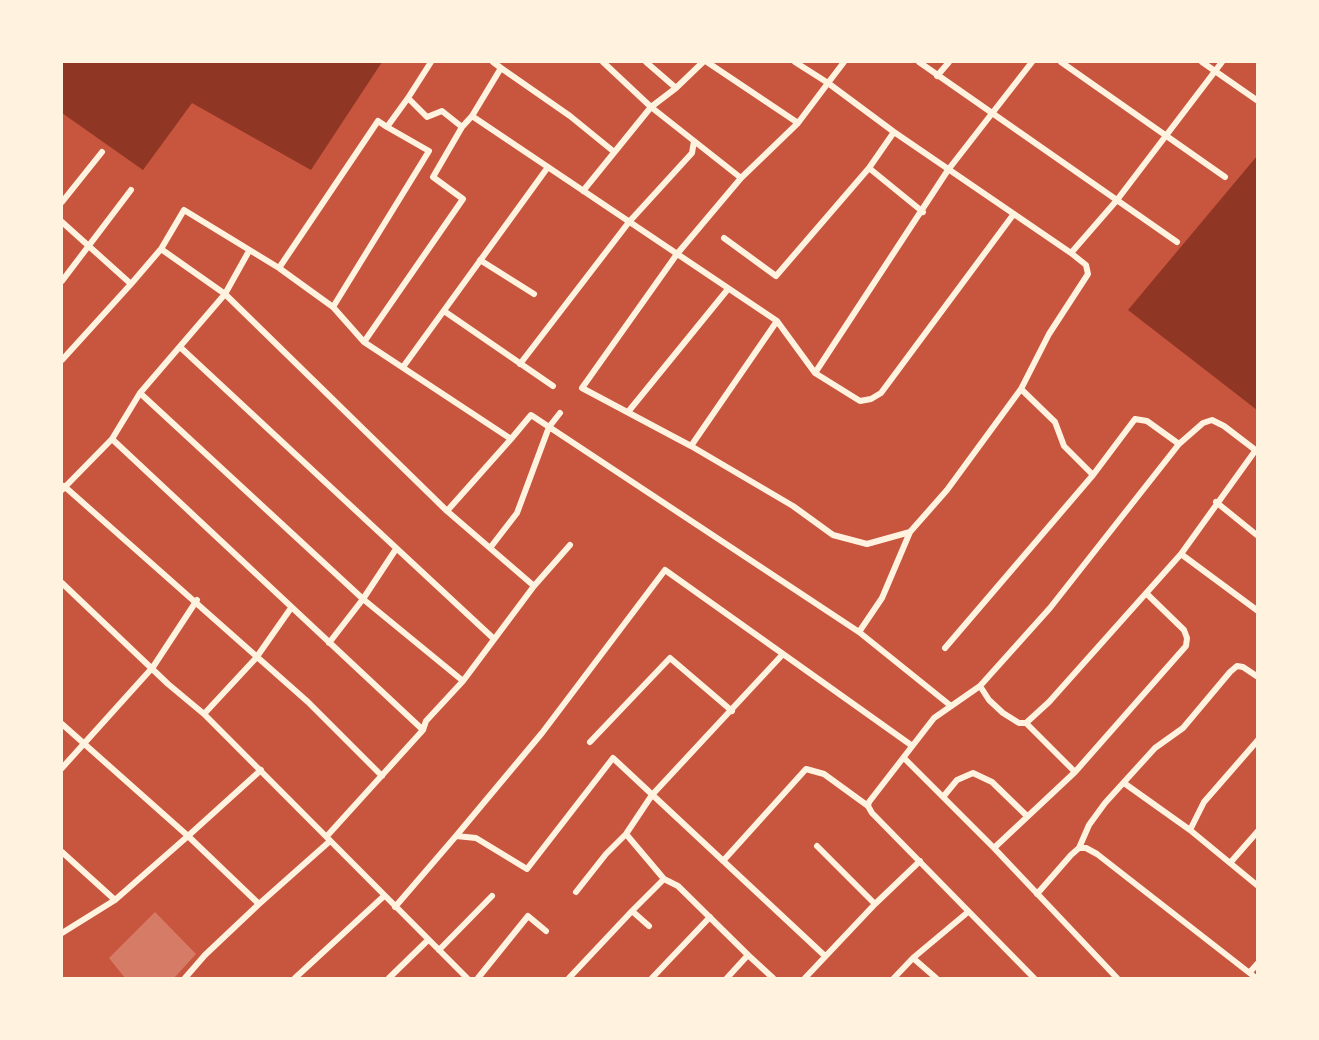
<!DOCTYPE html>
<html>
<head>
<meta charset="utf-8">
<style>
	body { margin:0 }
	#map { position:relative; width:1319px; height:1040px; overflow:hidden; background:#c8553d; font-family:Lato,sans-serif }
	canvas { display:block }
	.frame { position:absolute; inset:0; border:63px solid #fff3e0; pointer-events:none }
</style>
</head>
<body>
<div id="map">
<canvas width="1319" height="1040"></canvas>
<div class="frame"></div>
</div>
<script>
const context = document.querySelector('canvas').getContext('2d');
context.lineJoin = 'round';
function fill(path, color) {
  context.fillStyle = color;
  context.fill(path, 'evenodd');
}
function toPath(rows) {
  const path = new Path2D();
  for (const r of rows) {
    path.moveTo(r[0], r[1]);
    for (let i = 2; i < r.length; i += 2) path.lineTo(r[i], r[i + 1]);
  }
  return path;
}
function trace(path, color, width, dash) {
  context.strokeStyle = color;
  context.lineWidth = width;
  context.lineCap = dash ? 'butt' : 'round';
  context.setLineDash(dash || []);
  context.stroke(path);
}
fill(toPath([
	[62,62,382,62,311,170,192,103,143,170,62,113],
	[1257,156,1257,410,1128,310]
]), '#8f3625');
fill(toPath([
	[155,912,196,954,174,978,125,978,109,958]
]), '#d67c66');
trace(toPath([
	[493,62,501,68,472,116,777,321,815,373,860,401,871,399,881,393,1013,215],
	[603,62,651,107,741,178],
	[646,62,676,88,703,62],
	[707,62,798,123],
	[795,62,828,83,844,62],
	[919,62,1177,242],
	[1061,62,1225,177],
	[1202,62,1258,101],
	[501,68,570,116,613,151],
	[937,76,949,62],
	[408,98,431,62],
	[869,168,923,212],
	[583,191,651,107,676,88],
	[62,202,102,152],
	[62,222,131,284,161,249],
	[724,238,776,276,869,168,894,132],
	[249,251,225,294,140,393,112,439,423,730],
	[1071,253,1117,200,1222,62],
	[480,260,534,294],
	[279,268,378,121,387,127,408,98,427,117,442,111,462,127,472,116],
	[62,281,131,190],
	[333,307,429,151,387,127],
	[444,311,553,386],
	[364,342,463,199,433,177,462,127],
	[180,347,493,638],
	[62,360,131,284],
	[520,364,629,222,692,153,694,141],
	[403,367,548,167],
	[815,373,948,170,1032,62],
	[140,393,363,599,396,549],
	[628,412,728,289],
	[691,446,777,321],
	[1255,451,1181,554,1258,611],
	[1093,475,1135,419,1147,421,1179,444],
	[64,486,308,702,382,776],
	[62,490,112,439],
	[1216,502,1258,536],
	[447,511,511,439],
	[490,548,517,513,549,427,560,413],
	[62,583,168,684,204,714,467,978],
	[534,586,570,545],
	[859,632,882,598,910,532,947,490,1021,389,1049,334,1088,274,1086,265,1071,253,894,132,828,83,798,123,741,178,677,254,582,388,691,446,793,506,833,535,867,544,910,532],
	[329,643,363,599,463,681],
	[945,648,1093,475,1064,446,1055,422,1021,389],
	[980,686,989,700,1003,713,1019,723,1026,723,1049,702,1181,554],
	[204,714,256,658,291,608],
	[1026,723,1075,772],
	[62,724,188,836,261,770],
	[1258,740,1204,802,1190,830,1258,886],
	[590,742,670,658,732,711],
	[904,758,994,848,1117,978],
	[62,768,153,667,197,600],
	[1124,783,1190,830],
	[943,797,957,780,973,773,992,782,1027,816],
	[626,834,664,879,678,886,748,955],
	[327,836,423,730,426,721,463,681,534,586,447,511,225,294,161,249,184,210,279,268,333,307,364,342,511,439,531,415,859,632,951,706],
	[456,836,542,733,665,570,911,745],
	[994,848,1075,772,1186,646,1187,638,1184,630,1147,594],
	[1079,848,1089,825,1105,803,1155,748,1183,728,1230,672,1237,666,1243,667,1258,677],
	[62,852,115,900],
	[723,861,806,769,824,774,868,806],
	[1230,863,1258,831],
	[576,892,606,854,626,834,652,795,783,654],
	[1037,894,1071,855,1079,848,1086,848,1097,854,1256,978],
	[875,904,920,861],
	[395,907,456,836,476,838,527,869,613,758,825,956],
	[632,911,664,879],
	[62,933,115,900,188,836,259,904,330,841],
	[439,950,492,896],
	[913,958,968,912],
	[1250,972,1258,963],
	[185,978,205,955,259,904],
	[295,978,384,896],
	[389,978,428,940],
	[478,978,528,916,546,931],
	[569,978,632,911,649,926],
	[652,978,710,917],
	[727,978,748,955,773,978],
	[805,978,875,904,817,846],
	[894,978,913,958,936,978],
	[1034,978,872,813,868,806,869,802,934,718,980,686,1050,608,1179,444,1203,423,1212,420,1224,426,1258,452]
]), '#fff3e0', 6);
</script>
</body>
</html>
